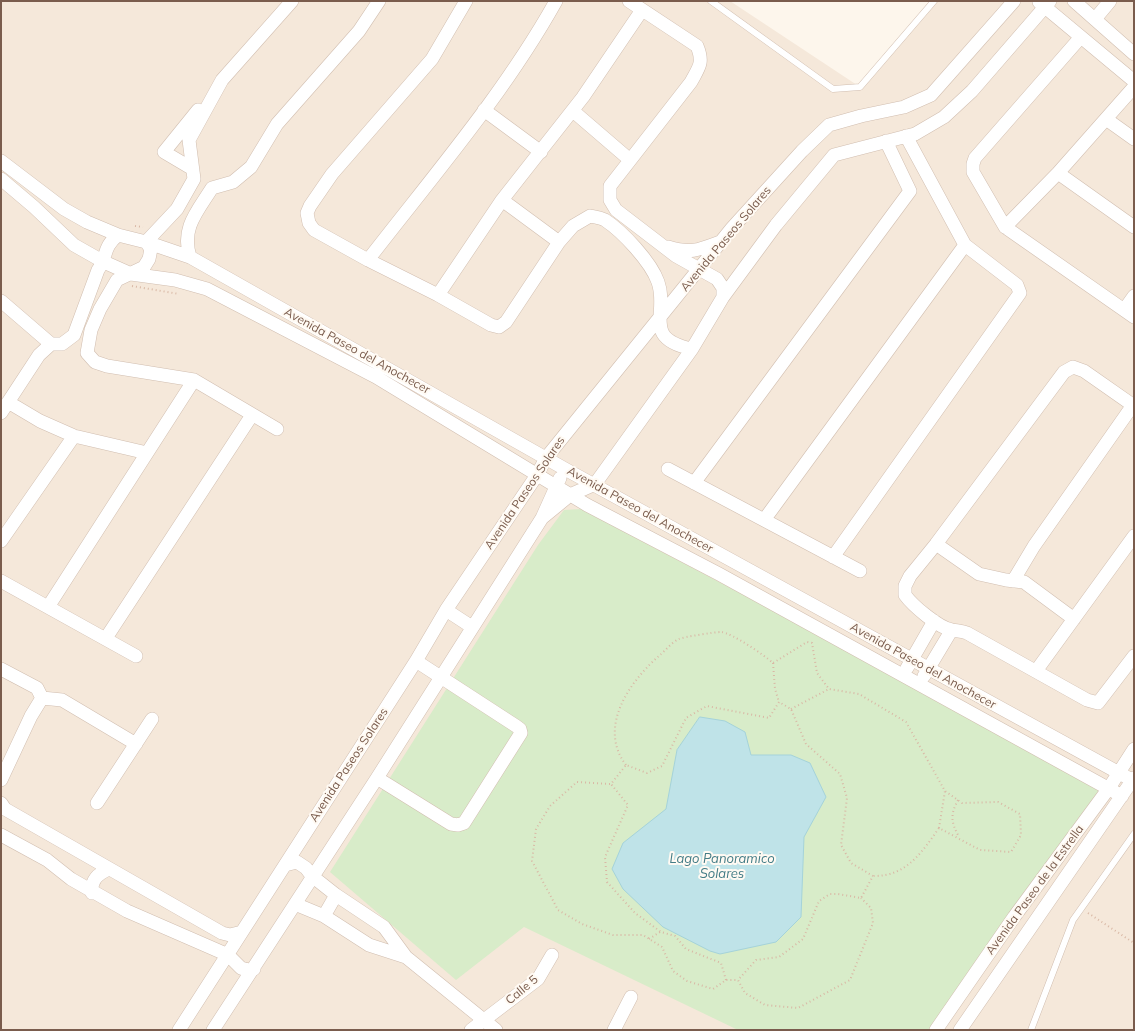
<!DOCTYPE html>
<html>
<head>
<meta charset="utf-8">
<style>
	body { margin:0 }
	#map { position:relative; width:1135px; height:1031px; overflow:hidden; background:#fdf6ec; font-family:Mulish,sans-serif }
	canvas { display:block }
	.frame { position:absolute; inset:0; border:2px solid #7a5c4d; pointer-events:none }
</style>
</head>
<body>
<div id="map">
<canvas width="1135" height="1031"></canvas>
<div class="frame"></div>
</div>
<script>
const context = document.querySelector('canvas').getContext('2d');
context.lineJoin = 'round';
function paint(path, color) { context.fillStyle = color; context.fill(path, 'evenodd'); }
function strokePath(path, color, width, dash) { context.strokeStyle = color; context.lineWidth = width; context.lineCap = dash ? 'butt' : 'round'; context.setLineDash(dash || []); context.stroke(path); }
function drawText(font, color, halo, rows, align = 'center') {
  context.font = font + ' Mulish,sans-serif'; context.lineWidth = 4; context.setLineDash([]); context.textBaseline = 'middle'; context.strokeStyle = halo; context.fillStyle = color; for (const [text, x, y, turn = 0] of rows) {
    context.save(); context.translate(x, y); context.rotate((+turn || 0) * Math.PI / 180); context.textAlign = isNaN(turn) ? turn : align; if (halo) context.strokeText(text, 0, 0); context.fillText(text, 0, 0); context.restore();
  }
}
const residential = new Path2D(`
	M1 1H730L860 87 933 1H1134V1030H1Z`);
const green = new Path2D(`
	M581 509 1109 788 944 1030H738L524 927 456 980 330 872 538 545 564 510Z`);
const water = new Path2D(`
	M700 717 725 721 745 732 751 755H791L810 763 826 797 804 837 801 917 776 942 720 954 710 951 663 927 623 889 612 869 623 843 666 809 677 750Z`);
const path = new Path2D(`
	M135 226 143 227
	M132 286 179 294
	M773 663 775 689 779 702
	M791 709 829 689
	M626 765C597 727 630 681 660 655 665 651 672 642 679 639 683 637 715 632 721 632 732 633 764 655 773 663L807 642 812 643 817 673 829 689 859 694 906 722 945 791 962 803 998 802 1020 814 1021 835 1011 852 980 850 939 828C922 852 907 876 874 876
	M610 784 577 782 550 806 536 829 532 861 558 910 582 924 613 935H643L662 947 673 971 687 981 713 989 726 980H738L745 993 765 1005 798 1008 850 980 873 923 871 908 861 898
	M958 800C950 815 951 822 959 837
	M939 828 945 791
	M1088 913 1134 943
	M649 939 660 932
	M726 980 721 963 686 949 675 936 661 932 635 913 607 882 605 857 628 805 611 784 626 765 647 773 662 766 686 718 707 706 769 718 779 702 791 709 806 744 840 774 847 798 841 845 851 863 873 876 861 898 838 894H830L819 901 803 939 779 957 756 960 738 980`);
const service = new Path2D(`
	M711 1 833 89 860 87 934 1
	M1031 1030 1073 920 1134 834`);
const minor = new Path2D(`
	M466 1 432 59 332 174 310 206 307 213 309 223 314 230 368 260 438 295 491 325 499 327 506 322 559 242 573 226 590 216C595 217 601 218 605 220 623 232 651 262 658 282 669 313 641 338 692 349
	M629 1 697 46C704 63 699 67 691 82L610 186V200L616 210 676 256 717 279 723 288V297
	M1074 1 1134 54
	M1039 2 1134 81
	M1095 19 1110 1
	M1080 38 975 158 973 164V172L1005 227 1134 317
	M484 110 541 152
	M573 111 630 160
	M1106 119 1134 139
	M1 161 64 209 87 222 118 235 146 242 190 257 565 469 1132 780
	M191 168 164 152 198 110
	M1058 173 1134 227
	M1 179 34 207 74 245 104 262 131 274 175 280 207 289 376 377 587 505 719 574 1122 796
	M502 200 559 242
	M1005 227 1058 173 1134 87
	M668 247C691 254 699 250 720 242
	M190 257C181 228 197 212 212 188L233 182 251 167 277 124 359 31 379 1
	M368 260C433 176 504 94 556 1
	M438 295 502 200 583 97 642 10
	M1 301 51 344
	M1124 310 1134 296
	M8 402 40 421 74 436 147 453
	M1134 406 1084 371 1073 367 1064 372 936 544 910 576 905 586V595C913 606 939 628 952 630 957 631 962 631 967 633L1087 700 1098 703 1134 656
	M1 413 39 355 51 344H62L74 335 98 270C108 256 102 248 118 235
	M277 429 194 380 107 366 95 362 87 353 91 330 100 309 117 280 144 267 149 259 151 249 146 242 177 209 194 179 189 140 222 80 292 1
	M668 469 860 571
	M694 483 910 191 886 141
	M542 518 570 495 595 484 692 349 723 297 776 225 834 155 915 134 944 117 972 91 1050 1
	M764 520 965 245
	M1 541 74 436
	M936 544 979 574 1006 580 1024 582 1074 619
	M833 557 1020 293 1017 285 965 245 906 136
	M1 581 136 656
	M1013 581 1034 546 1133 405
	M48 607 194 380
	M446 610 472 627
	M106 638 252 415
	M907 668 934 621
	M1 669 37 688 42 698 31 716 1 780
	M1036 671 1134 536
	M924 676 951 631
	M42 698 62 700 136 744
	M377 778 451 824 458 825 464 823 521 733 520 729 516 726 416 661
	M1 803 5 809 222 933 230 935 242 932
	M97 803 152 719
	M1 835 47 860 71 879 127 911 228 955 241 968 247 970 254 969
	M285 865 297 862 306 868 312 876 336 895 384 927 406 957 496 1030
	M92 893C91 879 98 874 109 869
	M295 904 324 916 369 945 406 957
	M324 916 336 895
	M179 1030 416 661 446 610 537 475 546 458 732 228 802 151 829 125 861 116 904 107 931 95 1014 1
	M213 1030 377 778 542 518 560 478
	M471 1030 538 979 552 955
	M614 1030 631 997
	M936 1030 1014 917 1109 788 1134 749
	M960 1030 1134 778`);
const streetNames = [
	["Avenida Paseos Solares",726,239,-50],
	["Avenida Paseo del Anochecer",357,351,29],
	["Avenida Paseos Solares",525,493,-56],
	["Avenida Paseo del Anochecer",640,510,29],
	["Avenida Paseo del Anochecer",923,666,29],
	["Avenida Paseos Solares",349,765,-57],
	["Avenida Paseo de la Estrella",1035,890,-54],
	["Calle 5",522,990,-40]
];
const waterNames = [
	["Lago Panoramico",722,859],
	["Solares",722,874]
];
paint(residential, '#f5e8da');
paint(green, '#d8ecc9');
paint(water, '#bfe3e8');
strokePath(water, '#a5d3da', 1);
strokePath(service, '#d1beb0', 7);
strokePath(minor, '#d1beb0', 14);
strokePath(path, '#d9b8a5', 2, [1, 3]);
strokePath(service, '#fff', 6);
strokePath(minor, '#fff', 13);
drawText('12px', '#7a5c4d', '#fffaf3', streetNames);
drawText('italic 13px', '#437c86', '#fffaf3', waterNames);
</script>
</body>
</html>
